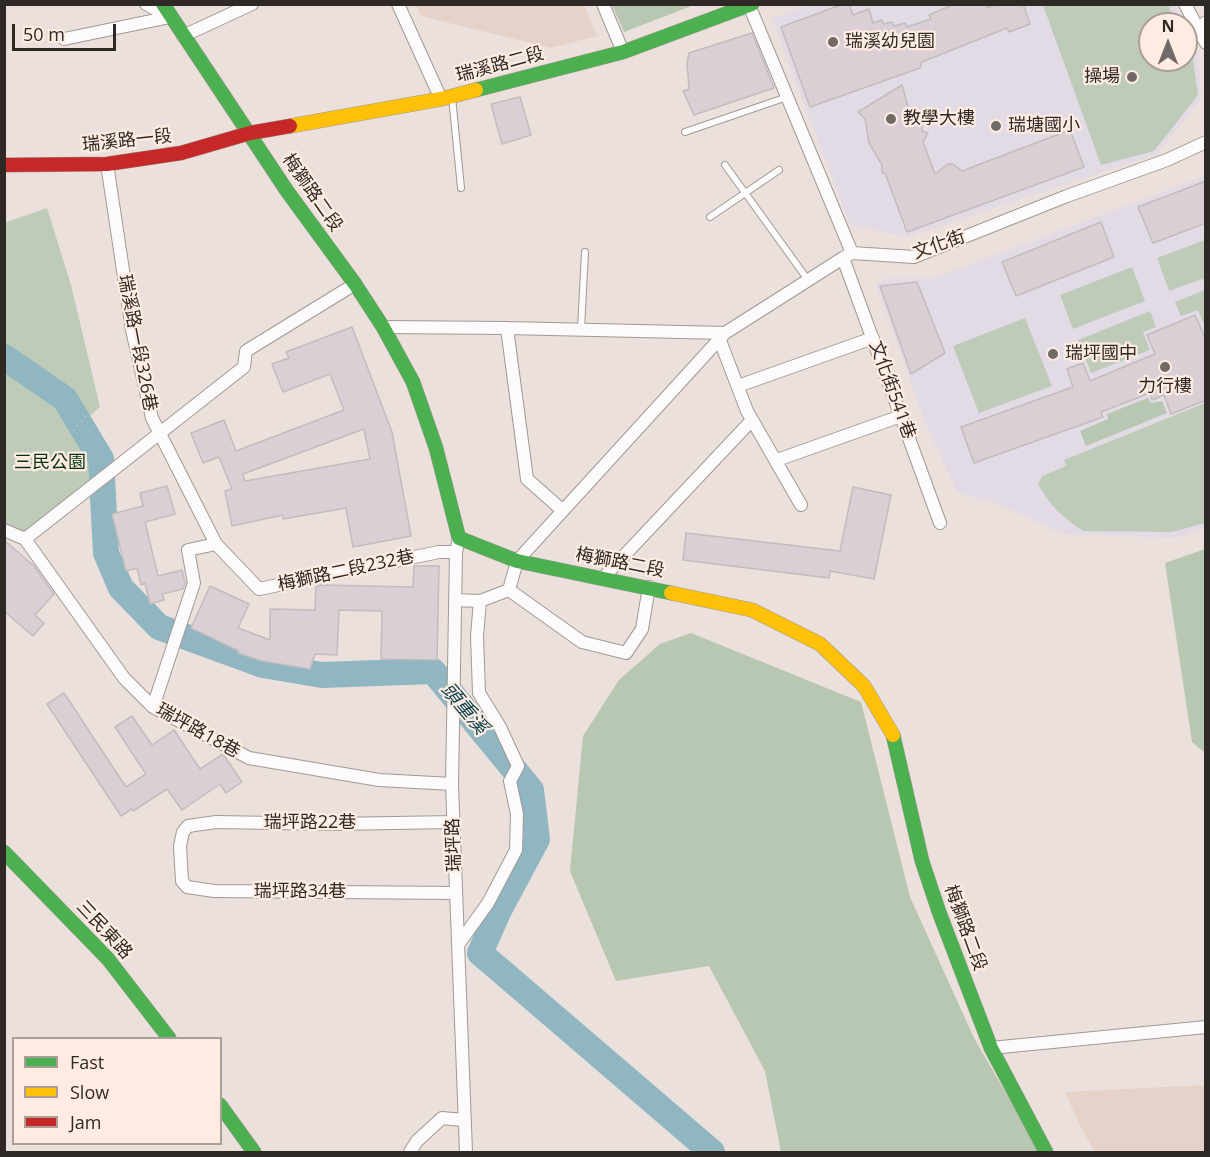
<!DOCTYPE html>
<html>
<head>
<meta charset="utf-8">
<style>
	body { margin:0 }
	#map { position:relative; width:1210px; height:1157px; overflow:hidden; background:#ebe0db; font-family:"Open Sans",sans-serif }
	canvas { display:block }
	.frame { position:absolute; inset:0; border:6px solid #2f2925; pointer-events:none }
	.legend { position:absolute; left:12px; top:1037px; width:210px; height:108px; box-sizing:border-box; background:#feece2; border:2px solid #ab9e96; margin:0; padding:8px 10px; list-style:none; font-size:18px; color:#2f2925 }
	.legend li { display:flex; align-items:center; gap:12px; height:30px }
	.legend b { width:30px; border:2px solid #ab9e96 }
	.north { position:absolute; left:1138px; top:12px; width:60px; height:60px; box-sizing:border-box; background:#feece2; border:2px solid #ab9e96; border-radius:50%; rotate:0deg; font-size:16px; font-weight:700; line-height:24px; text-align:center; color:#2f2925 }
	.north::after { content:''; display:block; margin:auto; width:21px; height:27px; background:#716965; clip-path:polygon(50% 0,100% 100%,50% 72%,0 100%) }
	.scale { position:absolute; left:12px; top:24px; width:104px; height:27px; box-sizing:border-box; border:3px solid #2f2925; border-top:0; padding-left:8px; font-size:18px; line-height:21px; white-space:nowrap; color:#2f2925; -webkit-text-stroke:4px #feece2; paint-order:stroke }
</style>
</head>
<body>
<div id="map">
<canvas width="1210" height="1157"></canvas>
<div class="frame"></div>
<ul class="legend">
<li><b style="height:8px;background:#4caf50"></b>Fast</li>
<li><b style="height:8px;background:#ffc107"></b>Slow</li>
<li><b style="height:8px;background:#c62828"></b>Jam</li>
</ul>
<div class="north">N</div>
<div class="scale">50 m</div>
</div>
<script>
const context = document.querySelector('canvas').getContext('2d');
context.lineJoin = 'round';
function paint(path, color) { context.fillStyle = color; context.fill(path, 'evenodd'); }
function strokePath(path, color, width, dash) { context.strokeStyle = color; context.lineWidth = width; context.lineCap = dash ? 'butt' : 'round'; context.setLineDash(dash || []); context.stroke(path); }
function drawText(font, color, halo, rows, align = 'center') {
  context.font = font + ' "Open Sans","Noto Sans TC",sans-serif'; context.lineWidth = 4.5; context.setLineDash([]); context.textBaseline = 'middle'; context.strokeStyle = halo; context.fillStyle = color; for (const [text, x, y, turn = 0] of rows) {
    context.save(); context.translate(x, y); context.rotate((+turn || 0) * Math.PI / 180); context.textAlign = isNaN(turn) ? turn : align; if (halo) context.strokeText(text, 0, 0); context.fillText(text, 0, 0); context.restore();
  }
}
const built = new Path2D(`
	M416 5H584L597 36 551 48 421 16Z
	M1205 1085V1152H1095L1080 1126 1065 1092Z`);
const education = new Path2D(`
	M811 4 1174 5 1183 24H1150V60H1186V30L1198 56 1201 99 1157 154 907 237 850 225 772 19Z
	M1205 176V527L1176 538 1063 534 1002 505 958 493 925 422 876 285 885 279H932Z`);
const green = new Path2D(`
	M1043 5H1168L1177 24H1150V60H1186V44L1193 59 1198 95 1154 151 1101 165Z
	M47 208 71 285 100 407 80 425 101 459 102 481 25 539 5 530 4 223Z
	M1205 240V278L1169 291 1157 258Z
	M1132 267 1145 301 1073 329 1060 295Z
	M1205 290V327L1198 310 1181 316 1175 302Z
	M1150 311 1156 327 1143 332 1150 350 1091 373 1078 340Z
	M1025 318 1052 386 979 413 953 346Z
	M1205 403V523L1172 532 1084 531C1064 520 1049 504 1038 484L1042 476 1066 466 1064 460Z`);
const forest = new Path2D(`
	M612 5H694L624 32Z
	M1148 398 1151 403 1162 401 1167 413 1086 446 1080 431 1108 419 1107 414Z
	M1205 549H1206L1205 753 1192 742 1165 563Z
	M691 633 861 702 910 897 974 1038 1040 1152H781L765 1071 709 966 616 981 570 871 583 736 619 680 660 644Z`);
const river = new Path2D(`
	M4 357 65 399 101 459 106 553 121 588 159 627 263 665 322 675 433 671 531 790 537 839 499 910 480 953 712 1152`);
const building = new Path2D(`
	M843 4H849L853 15 869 9 873 23 881 20 884 24 892 22 894 26 905 23 907 27 931 19 929 15 955 4H986L987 8 997 4H1023L1030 24 1009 32 1007 28 922 62 920 68 810 107 781 27Z
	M752 33 774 88 694 115 683 91 689 89 687 63 689 53Z
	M902 85 909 110 922 112 917 118 922 123V131L928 133 923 142 935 174 948 164H953L962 171 1070 130 1084 167 907 232 885 173H882V165L869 143 865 119 858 112Z
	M520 97 531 135 502 144 491 104Z
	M1206 181V223L1153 243 1138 207Z
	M1101 222 1114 257 1016 296 1002 262Z
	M917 282 945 353 911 374 880 286Z
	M1195 315 1206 340V400L1171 414 1164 395 1152 400 1150 393 1101 412 1103 417 974 463 961 427 1073 387 1067 369 1083 363 1090 381 1155 354 1147 335Z
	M352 327 392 432 411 536 353 547 346 508 283 519V515L232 526 225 491 232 489 219 457 203 463 191 433 224 420 236 451 344 410 330 374 283 392 272 364 289 358 286 352ZM364 429 370 459 245 481 243 474Z
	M167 486 175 514 145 522 158 576 182 570 185 583 183 589 162 594 164 600 150 604 145 583 141 585 137 568 126 571 112 514 143 506 140 493Z
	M853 487 891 495 874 579 830 571 829 578 683 560 686 533 840 551Z
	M4 540 34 566 54 594 35 615 44 623 33 636 4 611Z
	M414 566H439L437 660 381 659 382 611 339 610 337 655 315 654 310 669 262 661 238 653 239 651 191 628 210 586 249 604 238 628 270 640V609L315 610 316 586 321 585 413 587Z
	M64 693 126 787 146 774 115 727 132 716 152 745 174 730 200 769 223 754 242 782 226 793 220 784 182 810 167 789 133 811 132 809 121 816 47 704Z`);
const path = new Path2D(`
	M4 248 27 255 39 267 52 285 59 307 57 329 58 349 64 365 75 375 94 407 74 430 52 446 4 453`);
const lane = new Path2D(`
	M452 97 461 188
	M685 132 787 97
	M725 165 808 280
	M710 217 779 170
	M581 329 585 252`);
const street = new Path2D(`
	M146 4 169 17
	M398 4 441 99
	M603 4 623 52
	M1185 4 1198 29
	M749 5 852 253
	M1206 22 1198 29 1206 43
	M183 36 252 4
	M64 39 170 17
	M107 164 132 330 152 418 216 544
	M843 258 940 523
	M383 327 507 328 725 333
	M507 328 527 479 562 510
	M719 338 747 411 801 505
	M738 386 873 338
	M777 460 901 416
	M4 530 25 539
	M459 538 456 552 452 784 466 1152
	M25 539 124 678 153 707 249 758 379 780 452 784
	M25 539 244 367 246 351 355 284
	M603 578 752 420
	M649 587 642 629 626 653 582 642 509 590 517 561 725 333 843 258 852 253 914 257 1067 196 1167 160 1206 142
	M455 600 480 601 509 590
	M153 707 194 583 188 550 216 544 259 589 439 552H456
	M454 822 334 824 216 822 188 826 183 832 180 846 182 881 187 887 214 891 456 893
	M458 945 488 903 516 850 517 814 510 781 518 766 500 727 479 693 477 636 480 601
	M991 1048 1206 1027
	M410 1152 417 1141 442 1118 463 1120`);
const fast = new Path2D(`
	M163 4 287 191 355 284 383 327 413 382 436 448 459 538 517 561 671 593
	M476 90 623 52 752 4
	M893 735 922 861 939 912 991 1048 1046 1152
	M4 852 108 959 169 1038
	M220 1105 254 1152`);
const slow = new Path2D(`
	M290 126 441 99 476 90
	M671 593 752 610 820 644 864 686 893 735`);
const jam = new Path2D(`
	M4 165 107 164 181 153 250 133 290 126`);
const markers = [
	[833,42,6,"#716965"],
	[1132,77,6,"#716965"],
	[891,119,6,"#716965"],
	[996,126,6,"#716965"],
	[1053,354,6,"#716965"],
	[1165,367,6,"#716965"]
];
const poiNames = [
	["瑞溪幼兒園",845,42],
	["操場",1120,77,"right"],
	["教學大樓",903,119],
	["瑞塘國小",1008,126],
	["瑞坪國中",1065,354],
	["力行樓",1165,387,"center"]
];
const streetNames = [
	["瑞溪路二段",500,65,-15],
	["瑞溪路一段",127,141,-6],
	["梅獅路二段",312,193,55],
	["文化街",939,245,-19],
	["瑞溪路一段326巷",137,343,79],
	["文化街541巷",892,390,70],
	["梅獅路二段",620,563,11],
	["梅獅路二段232巷",346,571,-12],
	["瑞坪路18巷",198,731,29],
	["瑞坪路22巷",310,823],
	["瑞坪路",454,845,-92],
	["瑞坪路34巷",300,892],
	["梅獅路二段",965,928,70],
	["三民東路",104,930,47]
];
const parkNames = [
	["三民公園",50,463]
];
const waterNames = [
	["頭重溪",464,709,50]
];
paint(built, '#e5d3c9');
paint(education, '#e2dae4');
paint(green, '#bfcbb9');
paint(forest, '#b7c7b1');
strokePath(river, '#8fb6c1', 26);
paint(building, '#dacfd5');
strokePath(building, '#c3bcbc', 1.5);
strokePath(lane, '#a19995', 8);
strokePath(street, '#a19995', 14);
strokePath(fast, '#a19995', 15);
strokePath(slow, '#a19995', 15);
strokePath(jam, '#a19995', 15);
strokePath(path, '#c5c1bf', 2, [1.5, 4.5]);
strokePath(lane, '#fcfafa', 6);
strokePath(street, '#fcfafa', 12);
strokePath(fast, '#4caf50', 14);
strokePath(slow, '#ffc107', 14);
strokePath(jam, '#c62828', 14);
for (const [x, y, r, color] of markers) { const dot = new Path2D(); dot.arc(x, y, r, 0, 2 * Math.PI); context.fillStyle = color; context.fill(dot); strokePath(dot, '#feece2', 2); }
drawText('18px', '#2f2925', '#feece2', poiNames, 'left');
drawText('18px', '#2f2925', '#feece2', streetNames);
drawText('18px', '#05330f', '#feece2', parkNames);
drawText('italic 20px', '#09414e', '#feece2', waterNames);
</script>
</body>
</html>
